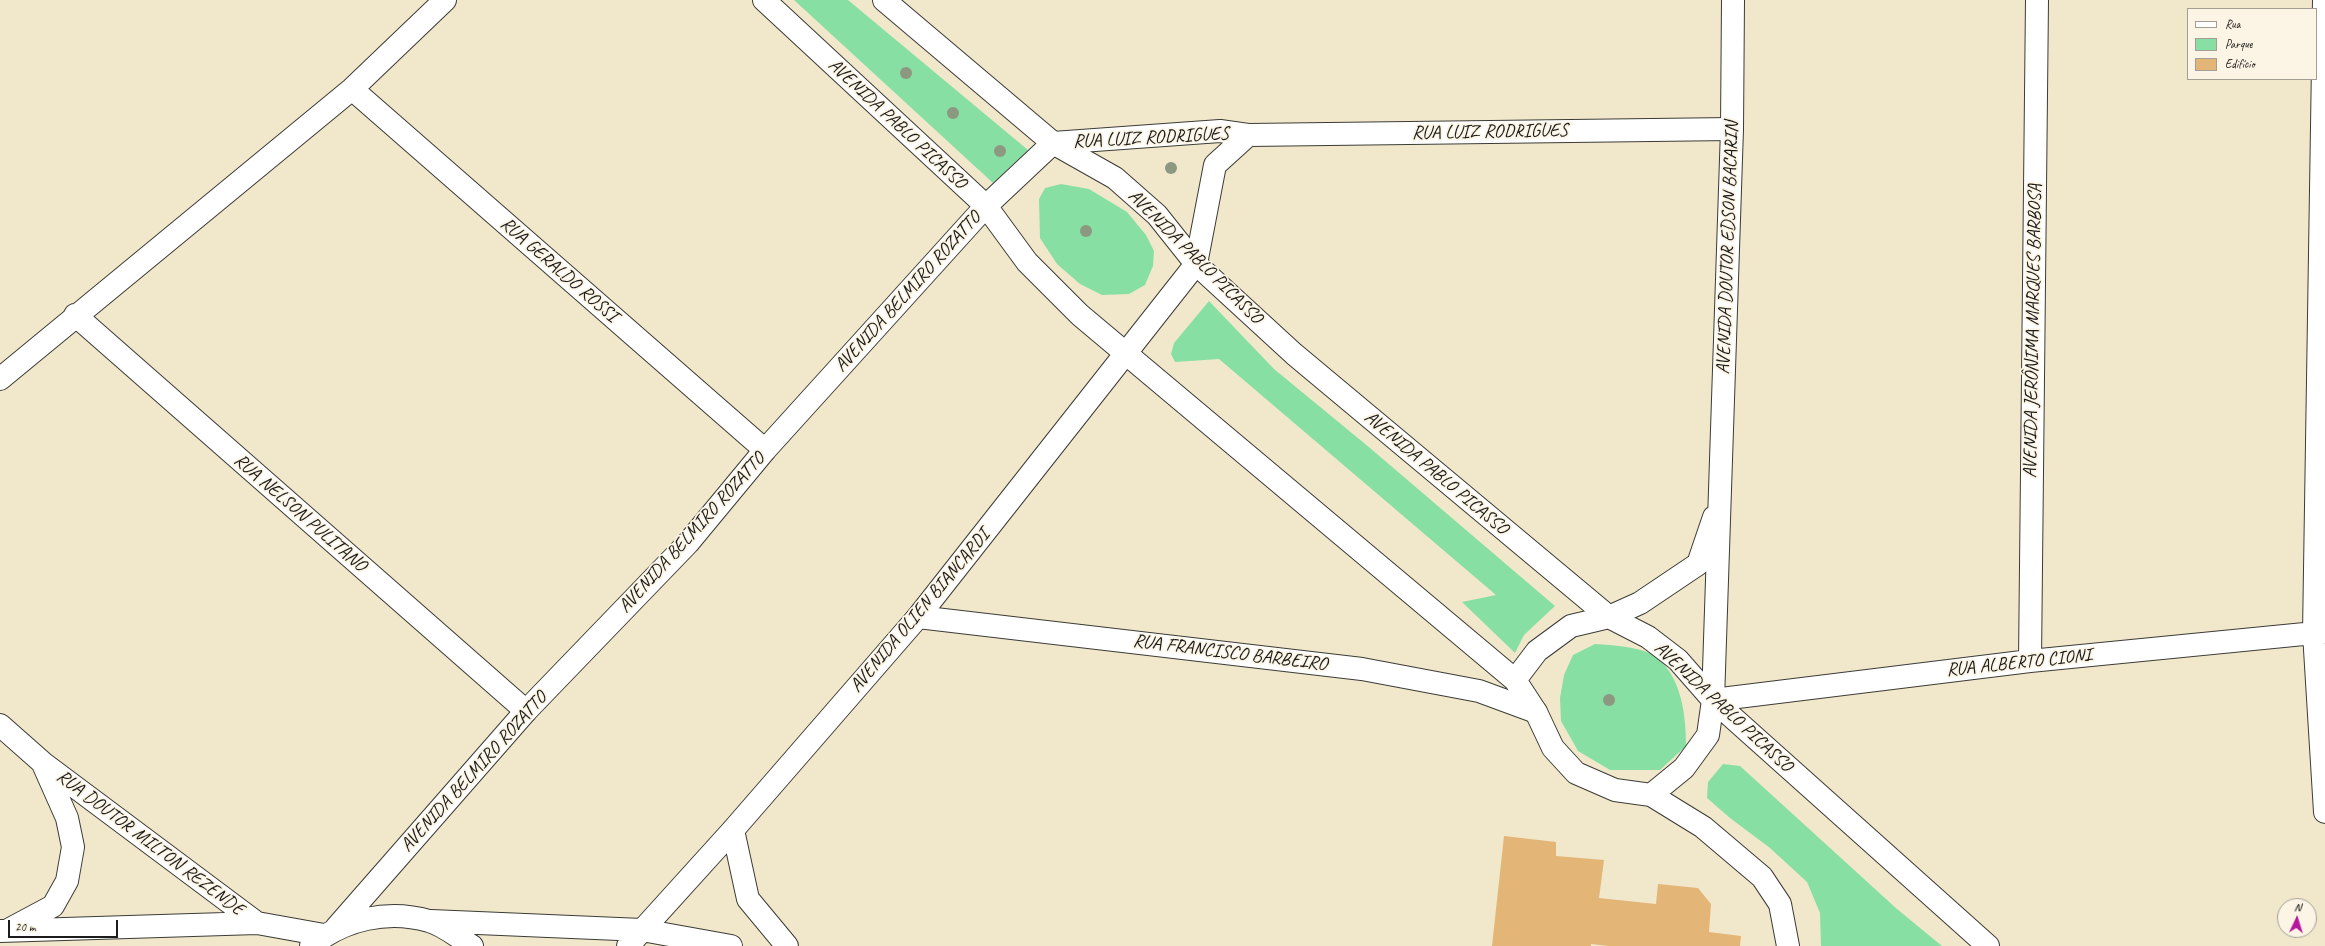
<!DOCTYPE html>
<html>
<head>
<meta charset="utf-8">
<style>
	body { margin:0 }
	#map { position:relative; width:2325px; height:946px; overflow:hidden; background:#f1e8cc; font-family:Caveat,sans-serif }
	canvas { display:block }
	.legend { position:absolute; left:2187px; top:8px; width:130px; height:72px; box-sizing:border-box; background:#fcf5e5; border:1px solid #a29e95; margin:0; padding:5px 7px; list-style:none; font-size:12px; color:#1c1c1c }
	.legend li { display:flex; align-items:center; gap:8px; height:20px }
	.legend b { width:20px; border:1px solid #a29e95 }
	.north { position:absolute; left:2277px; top:898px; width:40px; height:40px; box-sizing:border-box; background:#fcf5e5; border:1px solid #a29e95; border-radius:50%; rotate:4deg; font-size:11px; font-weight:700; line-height:16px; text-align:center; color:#1c1c1c }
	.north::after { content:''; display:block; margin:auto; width:14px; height:18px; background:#b5179e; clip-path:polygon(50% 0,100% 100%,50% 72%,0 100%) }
	.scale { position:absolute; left:8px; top:920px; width:110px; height:18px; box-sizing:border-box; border:2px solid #1c1c1c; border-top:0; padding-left:5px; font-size:12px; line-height:14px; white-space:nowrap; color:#1c1c1c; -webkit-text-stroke:3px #fcf5e5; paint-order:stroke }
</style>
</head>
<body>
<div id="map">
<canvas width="2325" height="946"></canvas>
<ul class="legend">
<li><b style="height:5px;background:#fff"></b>Rua</li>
<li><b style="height:11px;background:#88dfa3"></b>Parque</li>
<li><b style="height:11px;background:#e3b576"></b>Edifício</li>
</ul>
<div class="north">N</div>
<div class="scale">20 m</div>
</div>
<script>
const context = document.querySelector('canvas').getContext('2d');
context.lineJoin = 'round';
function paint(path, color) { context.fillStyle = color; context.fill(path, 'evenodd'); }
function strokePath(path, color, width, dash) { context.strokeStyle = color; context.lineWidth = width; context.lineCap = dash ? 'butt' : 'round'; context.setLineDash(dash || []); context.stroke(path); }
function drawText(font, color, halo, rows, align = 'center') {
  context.font = font + ' Caveat,sans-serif'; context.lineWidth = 3.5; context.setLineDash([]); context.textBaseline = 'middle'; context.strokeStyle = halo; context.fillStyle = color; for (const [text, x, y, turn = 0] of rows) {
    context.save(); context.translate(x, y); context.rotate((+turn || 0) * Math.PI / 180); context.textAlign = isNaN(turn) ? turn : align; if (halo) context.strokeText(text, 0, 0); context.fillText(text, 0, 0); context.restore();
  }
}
const green = new Path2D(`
	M794 0H848L1028 150 993 183Z
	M1061 184 1089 189 1127 212 1146 235 1154 251 1153 266 1145 285 1129 294 1102 295 1080 284 1057 264 1040 238 1039 199 1045 188Z
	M1209 301 1274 369 1370 448 1555 606 1524 635 1515 653 1462 602 1496 595 1219 359 1175 362 1171 354 1174 343Z
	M1595 644C1612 645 1644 647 1658 658 1682 680 1686 716 1686 746L1660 770H1610L1578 751 1561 721 1560 698 1564 675 1573 655Z
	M1723 764 1740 766 1897 909 1942 946H1821L1820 913 1807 882 1770 848 1730 818 1707 798 1708 782Z`);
const building = new Path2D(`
	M1504 836 1556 842V856L1604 860 1599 898 1656 904 1658 884 1698 888 1711 904 1709 932 1741 936 1740 946H1608L1591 944V946H1492Z`);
const minor = new Path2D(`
	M2324 0 2314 633 2325 812
	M352 89 765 450
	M1053 143 1220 131 1248 135 1732 129
	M1196 264 1215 165 1248 135
	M75 315 526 711
	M0 379 352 89 445 0
	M918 617 1362 669 1479 691 1536 712
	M2030 661 2037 0
	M1713 700 2030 661 2325 632
	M0 725 43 763 257 923
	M10 929 53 906 67 881 73 847 67 818 43 764
	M0 931 257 923 324 935`);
const tertiary = new Path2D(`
	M1609 617 1640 603 1698 564 1714 517
	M1713 700 1732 129 1733 0
	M733 830 748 899 787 946
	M431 921 642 930 731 946
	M336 928 526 711 688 543 765 450 986 206 1053 143
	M311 946C344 919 388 909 429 921 444 925 459 938 472 946
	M628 946 733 830 918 617 1196 264`);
const primary = new Path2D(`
	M764 0 986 206 1027 262 1080 315 1515 680 1536 712 1553 748 1576 773 1615 790 1651 795 1703 827 1762 877 1780 904 1788 946
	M884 0 1053 143 1115 178 1157 215 1196 264 1294 354 1609 617 1648 637 1678 660 1713 700 1988 946
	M1515 680 1537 651 1571 626 1609 617
	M1651 795 1684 768 1708 735 1713 700`);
const trees = [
	[906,73],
	[953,113],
	[1000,151],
	[1171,168],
	[1086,231],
	[1609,700]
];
const streetNames = [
	["AVENIDA PABLO PICASSO",897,124,43],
	["RUA LUIZ RODRIGUES",1490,132,-1],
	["RUA LUIZ RODRIGUES",1151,138,-3],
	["AVENIDA DOUTOR EDSON BACARIN",1728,248,-88],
	["AVENIDA PABLO PICASSO",1195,257,45],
	["RUA GERALDO ROSSI",559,270,41],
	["AVENIDA BELMIRO ROZATTO",908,292,-48],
	["AVENIDA JERÔNIMA MARQUES BARBOSA",2033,331,-89],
	["AVENIDA PABLO PICASSO",1436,473,40],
	["RUA NELSON PULITANO",300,513,41],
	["AVENIDA BELMIRO ROZATTO",692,533,-48],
	["AVENIDA OLIEN BIANCARDI",920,611,-50],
	["RUA FRANCISCO BARBEIRO",1230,653,7],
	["RUA ALBERTO CIONI",2019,663,-6],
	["AVENIDA PABLO PICASSO",1723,707,43],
	["AVENIDA BELMIRO ROZATTO",474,772,-48],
	["RUA DOUTOR MILTON REZENDE",150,843,37]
];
paint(green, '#88dfa3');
paint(building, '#e3b576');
strokePath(minor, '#3c3b36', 24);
strokePath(tertiary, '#3c3b36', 24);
strokePath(primary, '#3c3b36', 24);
strokePath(minor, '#fff', 22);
strokePath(tertiary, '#fff', 22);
strokePath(primary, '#fff', 22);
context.fillStyle = '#8d9881';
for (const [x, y] of trees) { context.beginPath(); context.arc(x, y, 6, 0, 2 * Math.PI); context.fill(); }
drawText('19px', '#1c1c1c', '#fcf5e5', streetNames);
</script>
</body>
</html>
